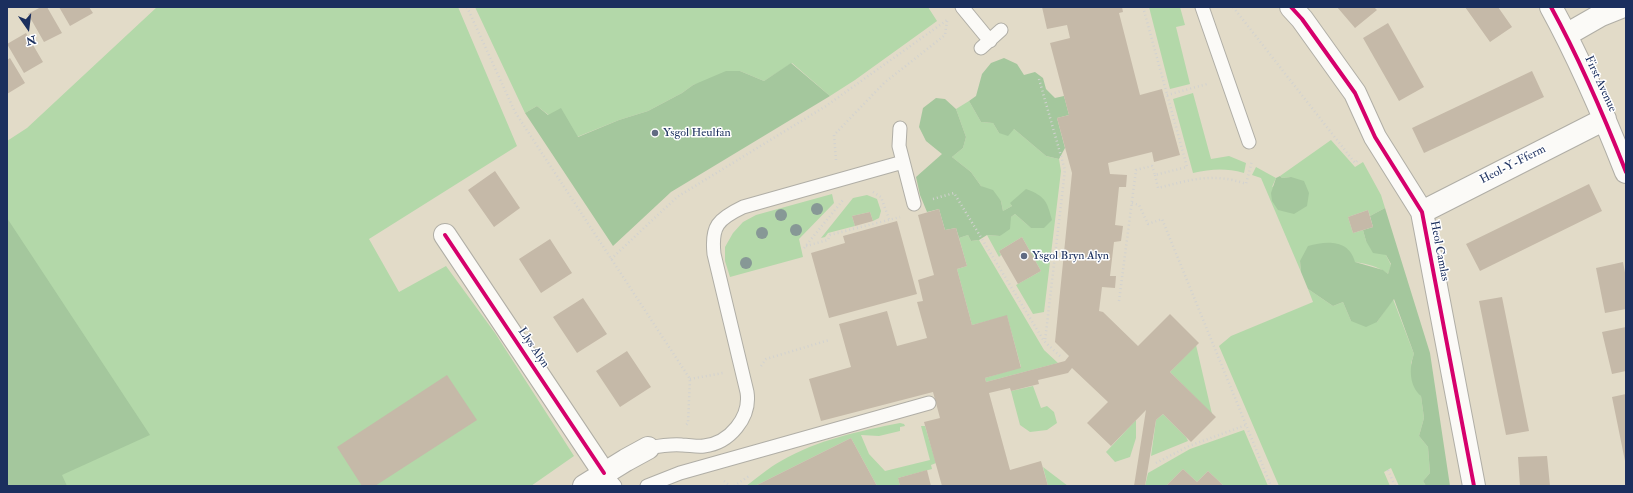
<!DOCTYPE html>
<html>
<head>
<meta charset="utf-8">
<style>
	body { margin:0 }
	#map { position:relative; width:1633px; height:493px; overflow:hidden; background:#e2dbc8; font-family:"IM FELL Double Pica",serif }
	canvas { display:block }
	.frame { position:absolute; inset:0; border:8px solid #1b2f5e; pointer-events:none }
	.north { position:absolute; left:8px; top:8px; width:40px; height:40px; -webkit-text-stroke:3px #fff; paint-order:stroke; rotate:166deg; font-size:11px; font-weight:700; line-height:16px; text-align:center; color:#1b2f5e }
	.north::after { content:''; display:block; margin:auto; width:14px; height:18px; background:#1b2f5e; clip-path:polygon(50% 0,100% 100%,50% 72%,0 100%) }
</style>
</head>
<body>
<div id="map">
<canvas width="1633" height="493"></canvas>
<div class="frame"></div>
<div class="north">N</div>
</div>
<script>
const context = document.querySelector('canvas').getContext('2d');
context.lineJoin = 'round';
function paint(path, color) { context.fillStyle = color; context.fill(path, 'evenodd'); }
function strokePath(path, color, width, dash) { context.strokeStyle = color; context.lineWidth = width; context.lineCap = dash ? 'butt' : 'round'; context.setLineDash(dash || []); context.stroke(path); }
function drawText(font, color, halo, rows, align = 'center') {
  context.font = font + ' "IM FELL Double Pica",serif'; context.lineWidth = 3; context.setLineDash([]); context.textBaseline = 'middle'; context.strokeStyle = halo; context.fillStyle = color; for (const [text, x, y, turn = 0] of rows) {
    context.save(); context.translate(x, y); context.rotate((+turn || 0) * Math.PI / 180); context.textAlign = isNaN(turn) ? turn : align; if (halo) context.strokeText(text, 0, 0); context.fillText(text, 0, 0); context.restore();
  }
}
const green = new Path2D(`
	M157 7H458L517 146 369 239 399 292 446 266 495 333 574 456 531 486H7V141L27 128Z
	M475 7H928L937 21 855 80 830 96 792 63 764 81 740 71 693 85 682 93 648 111 619 120 577 137 537 106 525 113Z
	M1149 7H1180L1185 25 1176 27 1190 84 1170 89Z
	M1193 93 1211 159 1229 156 1246 163 1244 173C1225 168 1212 169 1193 173L1173 99Z
	M969 101 981 122 993 123 999 133 1014 129 1046 156 1059 159 1061 171 1044 312 1033 314 1016 285 1041 271 1022 237 999 251 1001 255 999 257 987 235 1000 236 1011 217 1015 214 1031 228 1010 203 1012 206 1003 211 1001 201 981 186 971 172 952 157 963 148 966 137 956 109Z
	M1331 140 1355 167 1363 162 1381 195 1385 208 1370 216 1368 210 1348 217 1353 233 1363 230 1366 241 1386 255 1391 265 1388 274C1367 257 1326 262 1300 261L1301 272 1261 178 1252 175 1256 167 1276 178 1272 187 1291 177 1282 178 1280 176Z
	M832 194 834 203 799 239 803 257 730 277 725 261V247L733 233 743 222 756 215Z
	M867 195 877 199 881 211 879 218 873 221 870 212 852 216 855 226 828 233 825 237 821 238 853 198Z
	M968 235 971 241 979 240 1044 350 1058 363 986 382 985 378 1021 367 1007 316 972 325 957 269 967 266 959 238Z
	M1308 289 1333 306 1343 302 1351 321 1377 322 1393 299 1414 354 1411 363 1421 396 1424 418 1419 436 1428 447 1430 473 1423 481 1426 486H1399L1391 468 1384 472 1390 486H1279L1219 346 1231 336 1313 302Z
	M1196 345 1212 414 1170 372Z
	M1033 386 1041 408 1047 406 1054 412 1057 423 1047 430 1030 432 1020 425 1011 391Z
	M1163 414 1186 437 1188 441 1151 456 1156 420Z
	M1136 420V438L1130 457 1115 462 1106 452Z
	M900 423 904 424 905 426 900 427V431L879 436 861 435 869 454 885 471 930 460 921 426H925L936 463 931 465 932 469 898 478 900 486H877L851 438 755 486H746C757 478 768 468 781 461 817 440 859 431 900 423Z
	M1244 430 1268 486H1224L1208 471 1197 482 1183 469 1166 486H1145L1148 473 1190 449Z
	M1043 467 1068 486H1048Z`);
const forest = new Path2D(`
	M1004 58 1017 64 1024 75 1035 72 1043 78 1046 89 1055 98 1064 96 1069 115 1057 118 1065 148 1059 159 1046 156 1014 129 1008 136 999 133 993 123 981 122 969 101 976 96 982 74 991 63Z
	M791 63 830 96 671 192 613 246 525 113 537 106 548 115 561 108 578 137 619 120 648 111 682 93 693 85 726 71H740L764 81Z
	M936 98 945 99 956 109 966 137 963 148 952 157 971 172 981 186 993 190 1001 201 1003 211 1012 206 1010 203 1026 189C1045 196 1047 201 1052 220L1044 228H1031L1015 214 1011 217 1010 229 1000 236 987 235 979 240 971 241 968 235 959 238 956 228 945 230 939 209 927 212 920 195 916 177 942 154 926 141 919 127 923 108Z
	M1280 176 1282 178 1291 177 1304 181 1309 193 1307 206 1294 214 1278 210 1272 201 1271 193 1276 178Z
	M1385 208 1430 353 1450 486H1426L1423 481 1430 473 1428 447 1419 436 1424 418 1421 396C1409 386 1409 367 1414 354L1394 299 1377 322 1366 327 1351 321 1343 302 1333 306 1308 289 1301 272 1300 261 1308 246C1326 241 1349 239 1355 262L1383 270 1388 274 1391 264 1386 255 1373 253 1366 241 1363 230 1373 227 1370 216Z
	M7 218 150 435 62 475 67 486H7Z`);
const building = new Path2D(`
	M41 7H47L62 33 44 42 28 14Z
	M59 7H89L93 13 70 26Z
	M1042 7H1122L1123 12 1119 13 1140 95 1162 89 1180 155 1154 162 1152 152 1108 163 1110 174 1127 175 1126 187H1119L1115 225 1123 226 1121 241 1114 242 1110 276H1116L1115 288 1102 287 1099 311 1103 312 1138 346 1170 314 1199 343 1170 372 1216 417 1191 442 1163 414 1156 420 1145 486H1134L1146 410 1111 446 1087 423 1108 402 1072 368 1068 373 1038 380 1039 384 1011 391 1010 388 989 393 1010 470 1041 461 1048 486H942L924 422 940 418 933 392 821 421 809 379 851 367 839 324 887 311 897 346 927 338 917 302 923 301 918 280 934 275 918 215 939 209 945 230 956 228 967 266 957 269 972 325 1007 315 1021 368 985 378 986 382 1065 361 1069 356 1055 342 1072 173 1057 118 1069 115 1050 43 1070 38 1067 25 1047 29Z
	M1337 7H1374L1377 10 1355 28Z
	M1465 7H1498L1512 27 1490 42Z
	M1388 23 1424 87 1399 101 1363 38Z
	M26 33 43 62 24 73 7 44Z
	M10 58 25 83 7 94V60Z
	M1532 71 1544 97 1424 153 1412 128Z
	M495 171 520 208 494 227 468 190Z
	M1589 184 1602 211 1480 271 1466 244Z
	M1368 210 1373 227 1353 233 1348 217Z
	M870 212 873 221 855 226 852 216Z
	M897 221 917 294 829 318 811 253 845 243 843 236Z
	M1022 237 1041 271 1018 284 999 251Z
	M550 239 572 273 541 293 519 259Z
	M1623 262 1626 278V309L1605 313 1596 268Z
	M1502 297 1529 431 1506 435 1479 301Z
	M583 298 607 334 577 353 553 317Z
	M1626 327V371L1612 374 1602 332Z
	M627 351 651 387 620 407 596 371Z
	M447 375 477 420 375 486H362L337 447Z
	M1626 394V461H1625L1612 397Z
	M851 438 877 486H755Z
	M1547 456 1550 486H1520L1518 457Z
	M1183 469 1197 482 1208 471 1224 486H1166Z
	M927 470 931 486H900L898 478Z`);
const path = new Path2D(`
	M467 7 515 112 690 379 688 423 686 425
	M1233 7 1355 163 1359 159
	M1039 79 1065 170 1045 341
	M1167 95 1207 84
	M836 160 834 135 884 83 945 35 947 21
	M1155 175 1158 188C1190 180 1213 172 1246 184L1252 161
	M873 192 881 197 889 219
	M933 199 954 193 1044 341 1060 356
	M1132 203 1139 205 1148 224 1162 219 1271 486
	M806 246 828 240 830 235 900 217
	M804 248 843 200
	M611 259 677 197 826 106 947 20
	M1119 301 1136 170 1152 166 1155 175 1187 167 1143 7
	M761 366 766 359 829 340
	M690 379 723 373
	M1156 463 1189 446 1246 425
	M1388 470 1395 486
	M724 481 730 486
	M734 486 749 476`);
const lane = new Path2D(`
	M962 7 990 41
	M1202 7 1249 142
	M981 48 1001 30
	M900 128 899 146 914 204
	M648 448C659 446 671 444 682 445 689 445 697 447 704 446 730 443 751 417 747 392L714 254C711 226 718 219 743 207L903 162
	M604 473 615 486
	M647 486 680 473 929 403`);
const street = new Path2D(`
	M1291 7 1302 19 1355 93 1375 137 1422 212 1474 486
	M1551 7C1580 60 1604 116 1626 172
	M1566 35 1601 15 1621 7
	M1422 212 1605 119
	M445 235 604 473
	M584 486 626 460 648 448`);
const cycleway = new Path2D(`
	M1291 7 1302 19 1355 93 1375 137 1422 212 1474 486
	M1551 7C1580 60 1604 116 1626 172
	M445 235 604 473`);
const trees = [
	[817,209],
	[781,215],
	[796,230],
	[762,233],
	[746,263]
];
const markers = [
	[655,133,4,"#616b83"],
	[1024,256,4,"#616b83"]
];
const streetNames = [
	["First Avenue",1600,84,65],
	["Heol-Y-Fferm",1513,165,-27],
	["Heol Camlas",1439,251,79],
	["Llys Alyn",533,348,56]
];
const poiNames = [
	["Ysgol Heulfan",663,133],
	["Ysgol Bryn Alyn",1032,256]
];
paint(green, '#b3d8a9');
paint(forest, '#a4c79d');
paint(building, '#c5b9a8');
strokePath(lane, '#b0aea6', 15);
strokePath(street, '#b0aea6', 24);
strokePath(path, '#d2d2d0', 2.5, [1, 3]);
strokePath(lane, '#fbfaf7', 13);
strokePath(street, '#fbfaf7', 22);
strokePath(cycleway, '#d6006c', 4);
context.fillStyle = '#879896';
for (const [x, y] of trees) { context.beginPath(); context.arc(x, y, 6, 0, 2 * Math.PI); context.fill(); }
for (const [x, y, r, color] of markers) { const dot = new Path2D(); dot.arc(x, y, r, 0, 2 * Math.PI); context.fillStyle = color; context.fill(dot); strokePath(dot, '#fff', 1.5); }
drawText('12px', '#1b2f5e', '#fff', streetNames);
drawText('12px', '#1b2f5e', '#fff', poiNames, 'left');
</script>
</body>
</html>
